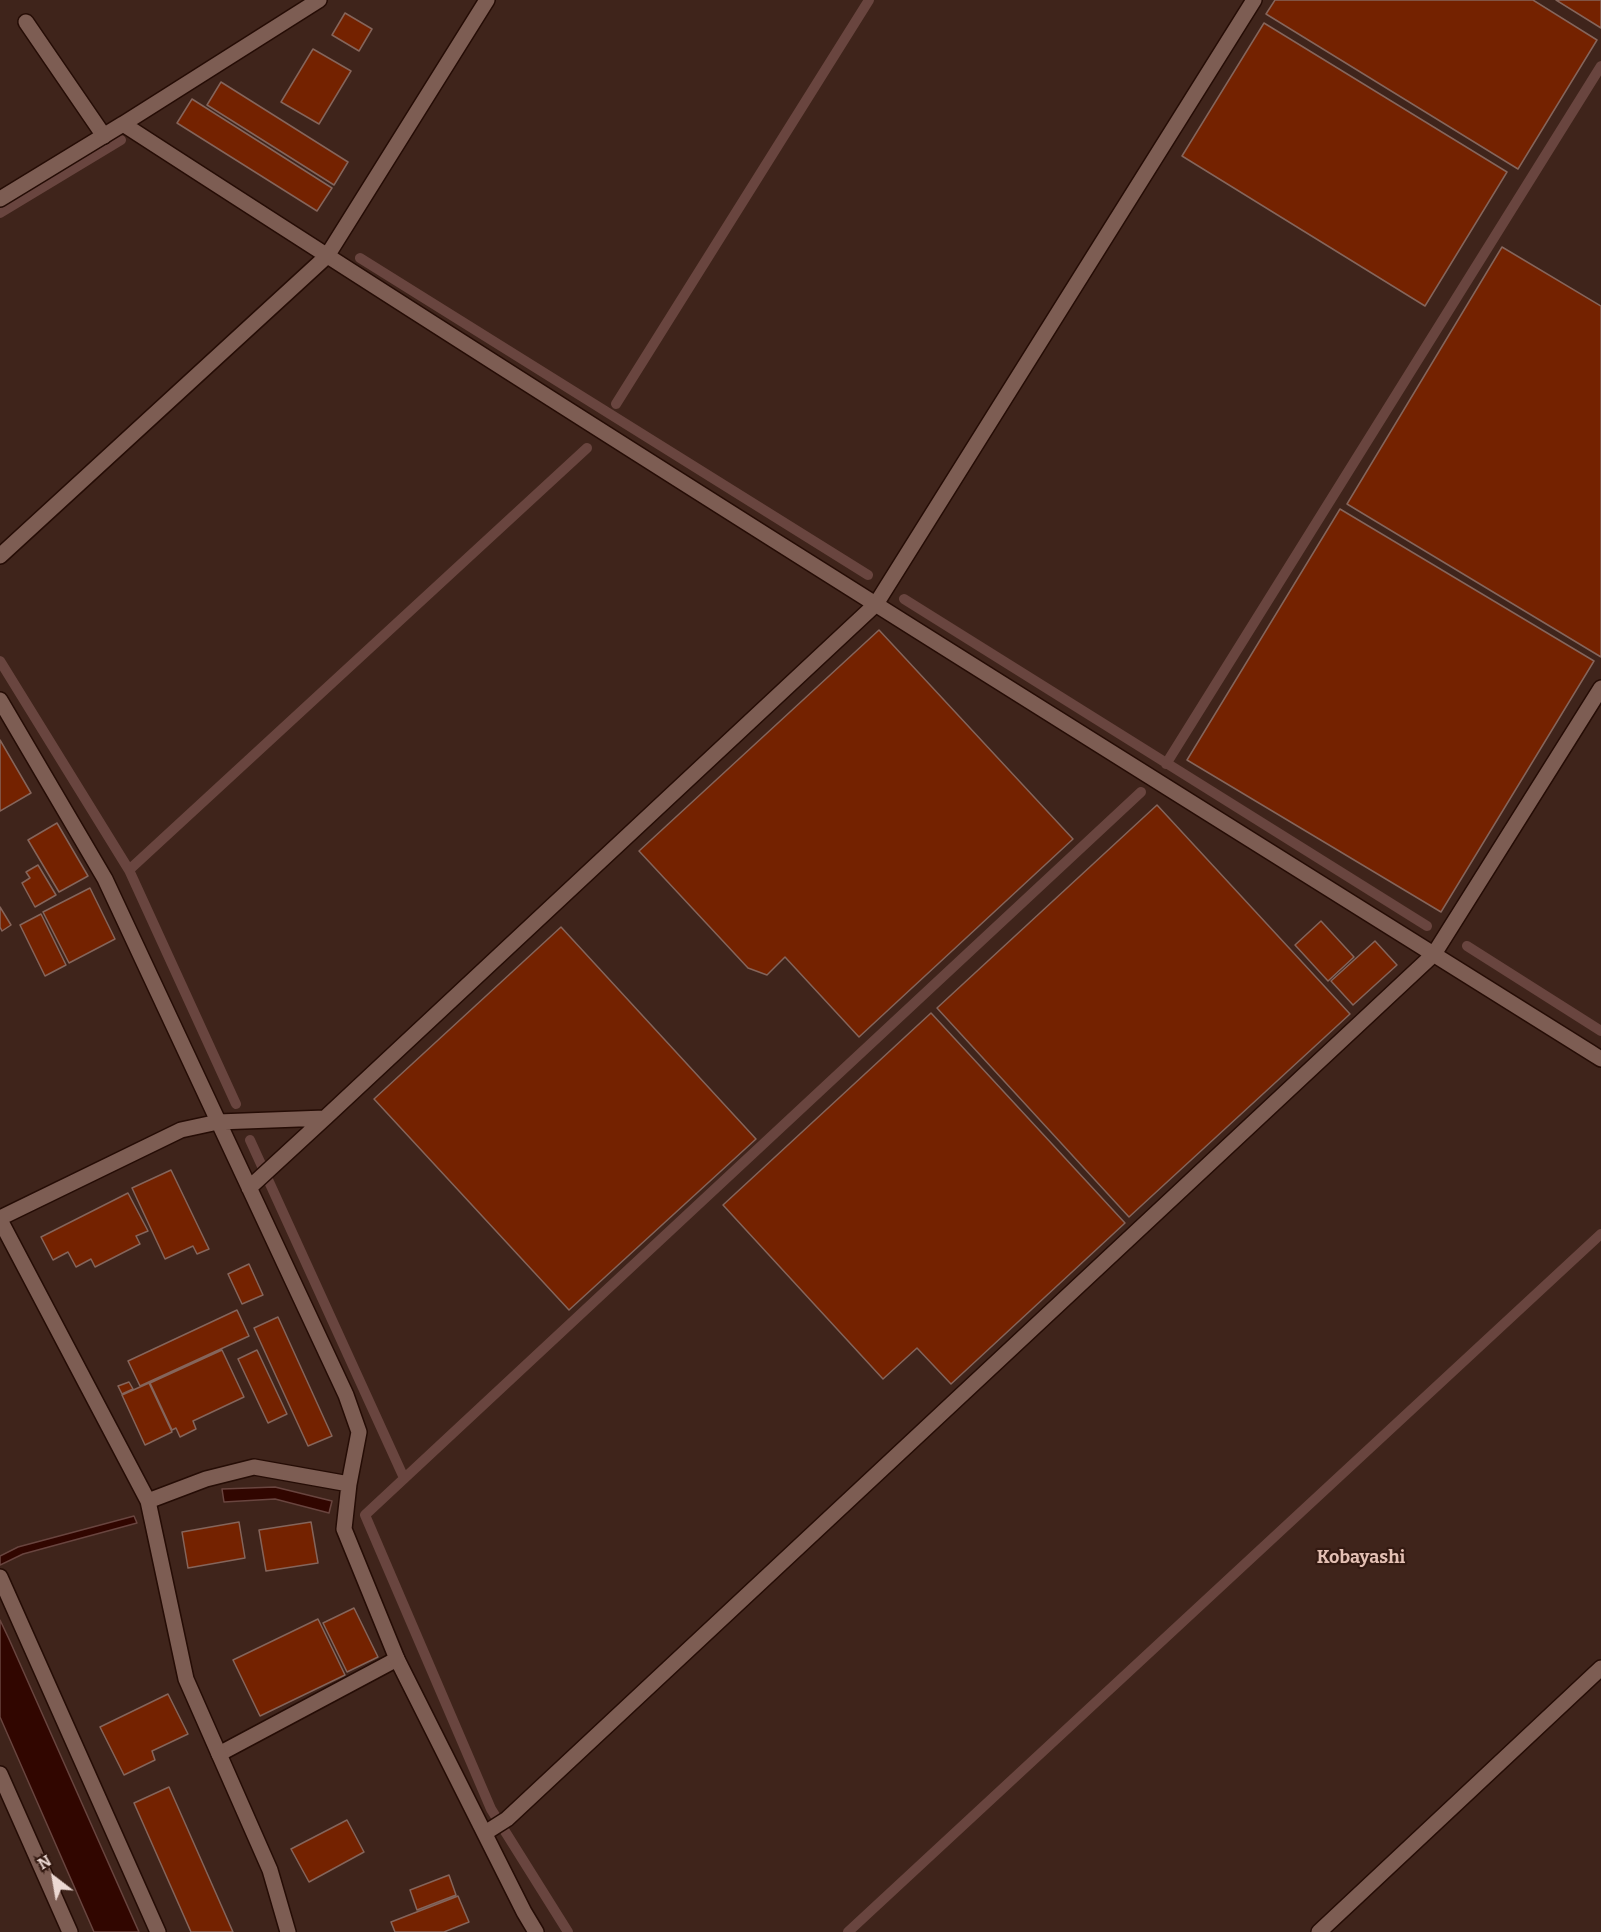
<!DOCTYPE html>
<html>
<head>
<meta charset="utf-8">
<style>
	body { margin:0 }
	#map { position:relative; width:1601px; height:1932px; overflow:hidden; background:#3f241b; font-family:Bitter,serif }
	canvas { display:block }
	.north { position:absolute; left:24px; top:1848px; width:60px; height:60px; -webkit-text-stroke:4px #341a12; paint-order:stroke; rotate:329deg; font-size:16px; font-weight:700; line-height:24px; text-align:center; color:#ecd9d3 }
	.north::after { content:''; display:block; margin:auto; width:21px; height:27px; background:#ecd9d3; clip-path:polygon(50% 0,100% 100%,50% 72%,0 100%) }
</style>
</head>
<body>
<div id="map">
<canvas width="1601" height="1932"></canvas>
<div class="north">N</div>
</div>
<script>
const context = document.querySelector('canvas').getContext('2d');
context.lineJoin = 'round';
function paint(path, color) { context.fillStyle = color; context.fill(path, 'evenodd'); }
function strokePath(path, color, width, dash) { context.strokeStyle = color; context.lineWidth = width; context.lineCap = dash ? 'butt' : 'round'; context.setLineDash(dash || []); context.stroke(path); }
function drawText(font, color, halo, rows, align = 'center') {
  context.font = font + ' Bitter,serif'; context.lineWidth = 4.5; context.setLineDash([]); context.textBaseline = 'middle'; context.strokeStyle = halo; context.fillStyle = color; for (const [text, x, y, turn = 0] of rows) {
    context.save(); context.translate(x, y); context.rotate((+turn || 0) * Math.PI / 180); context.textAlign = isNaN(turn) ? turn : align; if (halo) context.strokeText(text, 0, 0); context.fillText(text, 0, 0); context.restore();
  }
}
const water = new Path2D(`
	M275 1487 332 1501 329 1513 275 1499 224 1502 222 1489Z
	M134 1516 137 1523 23 1554 0 1565V1556L18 1547Z
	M0 1620 9 1639 139 1932H94L0 1717Z`);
const stream = new Path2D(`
	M0 213 121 140
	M360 258 868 575
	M616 404 869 0
	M904 599 1427 926
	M0 661 129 870 236 1104
	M1166 764 1601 66
	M129 870 587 448
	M1467 946 1601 1031
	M250 1140 404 1478
	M568 1932 491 1809 365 1515 1141 792
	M848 1932 1601 1234`);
const building = new Path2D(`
	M1275 0H1533L1597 40 1518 169 1266 14Z
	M1556 0H1601V28Z
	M345 13 372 29 359 51 332 35Z
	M1264 23 1507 172 1425 306 1182 156Z
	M313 49 351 71 319 124 281 102Z
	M221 82 348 162 334 185 207 105Z
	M192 99 332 188 317 211 177 123Z
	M1502 247 1601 306V657L1347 504Z
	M1340 509 1594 661 1441 912 1187 760Z
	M879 630 1073 839 859 1037 785 957 767 975 748 968 639 851Z
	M0 740 31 793 0 811Z
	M1157 805 1350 1014 1129 1217 937 1008Z
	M57 823 88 876 59 892 28 840Z
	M38 865 56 895 35 907 22 883 30 878 26 872Z
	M90 888 115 939 69 963 43 912Z
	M0 907 11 925 2 931 0 927Z
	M41 914 66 965 45 976 20 925Z
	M1321 921 1354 957 1328 981 1295 945Z
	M561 927 756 1139 569 1310 374 1099Z
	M1375 941 1397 965 1353 1005 1331 981Z
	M931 1013 1125 1223 951 1384 917 1348 883 1379 723 1205Z
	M171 1170 209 1249 197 1254 193 1246 165 1259 132 1188Z
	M128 1193 148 1231 136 1236 140 1244 95 1267 91 1259 76 1267 68 1252 53 1260 41 1237Z
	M249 1264 263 1295 242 1304 228 1274Z
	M237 1310 249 1336 140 1386 128 1361Z
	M278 1317 332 1436 308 1446 254 1328Z
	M222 1350 244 1397 193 1421 196 1429 180 1437 176 1428 172 1430 150 1383Z
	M257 1350 287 1414 268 1423 238 1359Z
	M129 1382 133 1389 122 1394 118 1386Z
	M149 1383 172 1432 145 1445 122 1395Z
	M239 1522 245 1558 188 1568 182 1532Z
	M311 1522 318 1563 266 1571 259 1530Z
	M354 1608 378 1657 347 1672 323 1623Z
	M318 1619 345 1675 260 1716 233 1660Z
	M168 1694 188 1734 152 1751 155 1760 124 1775 100 1727Z
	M169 1787 233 1932H191L134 1803Z
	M347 1820 364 1852 309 1882 291 1849Z
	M449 1875 456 1895 417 1910 410 1890Z
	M458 1896 469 1922 444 1932H395L391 1922Z`);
const lane = new Path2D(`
	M26 22 104 136
	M219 1754 397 1659`);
const street = new Path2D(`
	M123 124 319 0
	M0 199 123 124C612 441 1107 750 1601 1059
	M0 556 327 256 487 0
	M0 700 105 879 346 1395 359 1432 349 1484 344 1529 397 1659 524 1912 536 1932
	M249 1188 325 1118
	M0 1218 181 1130 218 1122 325 1118 876 604 1254 0
	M0 1220 148 1501 186 1679 270 1870 288 1932
	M148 1501 206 1479 254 1467 349 1484
	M0 1577 158 1932
	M0 1774 70 1932
	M485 1833 507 1819 1434 954 1601 688
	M1319 1932 1601 1668`);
const neighbourhoodNames = [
	["Kobayashi",1361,1558]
];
paint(water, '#310600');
strokePath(water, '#69453f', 1.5);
strokePath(stream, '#69453f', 10);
paint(building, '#742200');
strokePath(building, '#85655b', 1.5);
strokePath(lane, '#250c05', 18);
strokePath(street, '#250c05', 18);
strokePath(lane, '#7d5d53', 15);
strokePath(street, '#7d5d53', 15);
drawText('bold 18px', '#e4c0b4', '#341a12', neighbourhoodNames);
</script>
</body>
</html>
